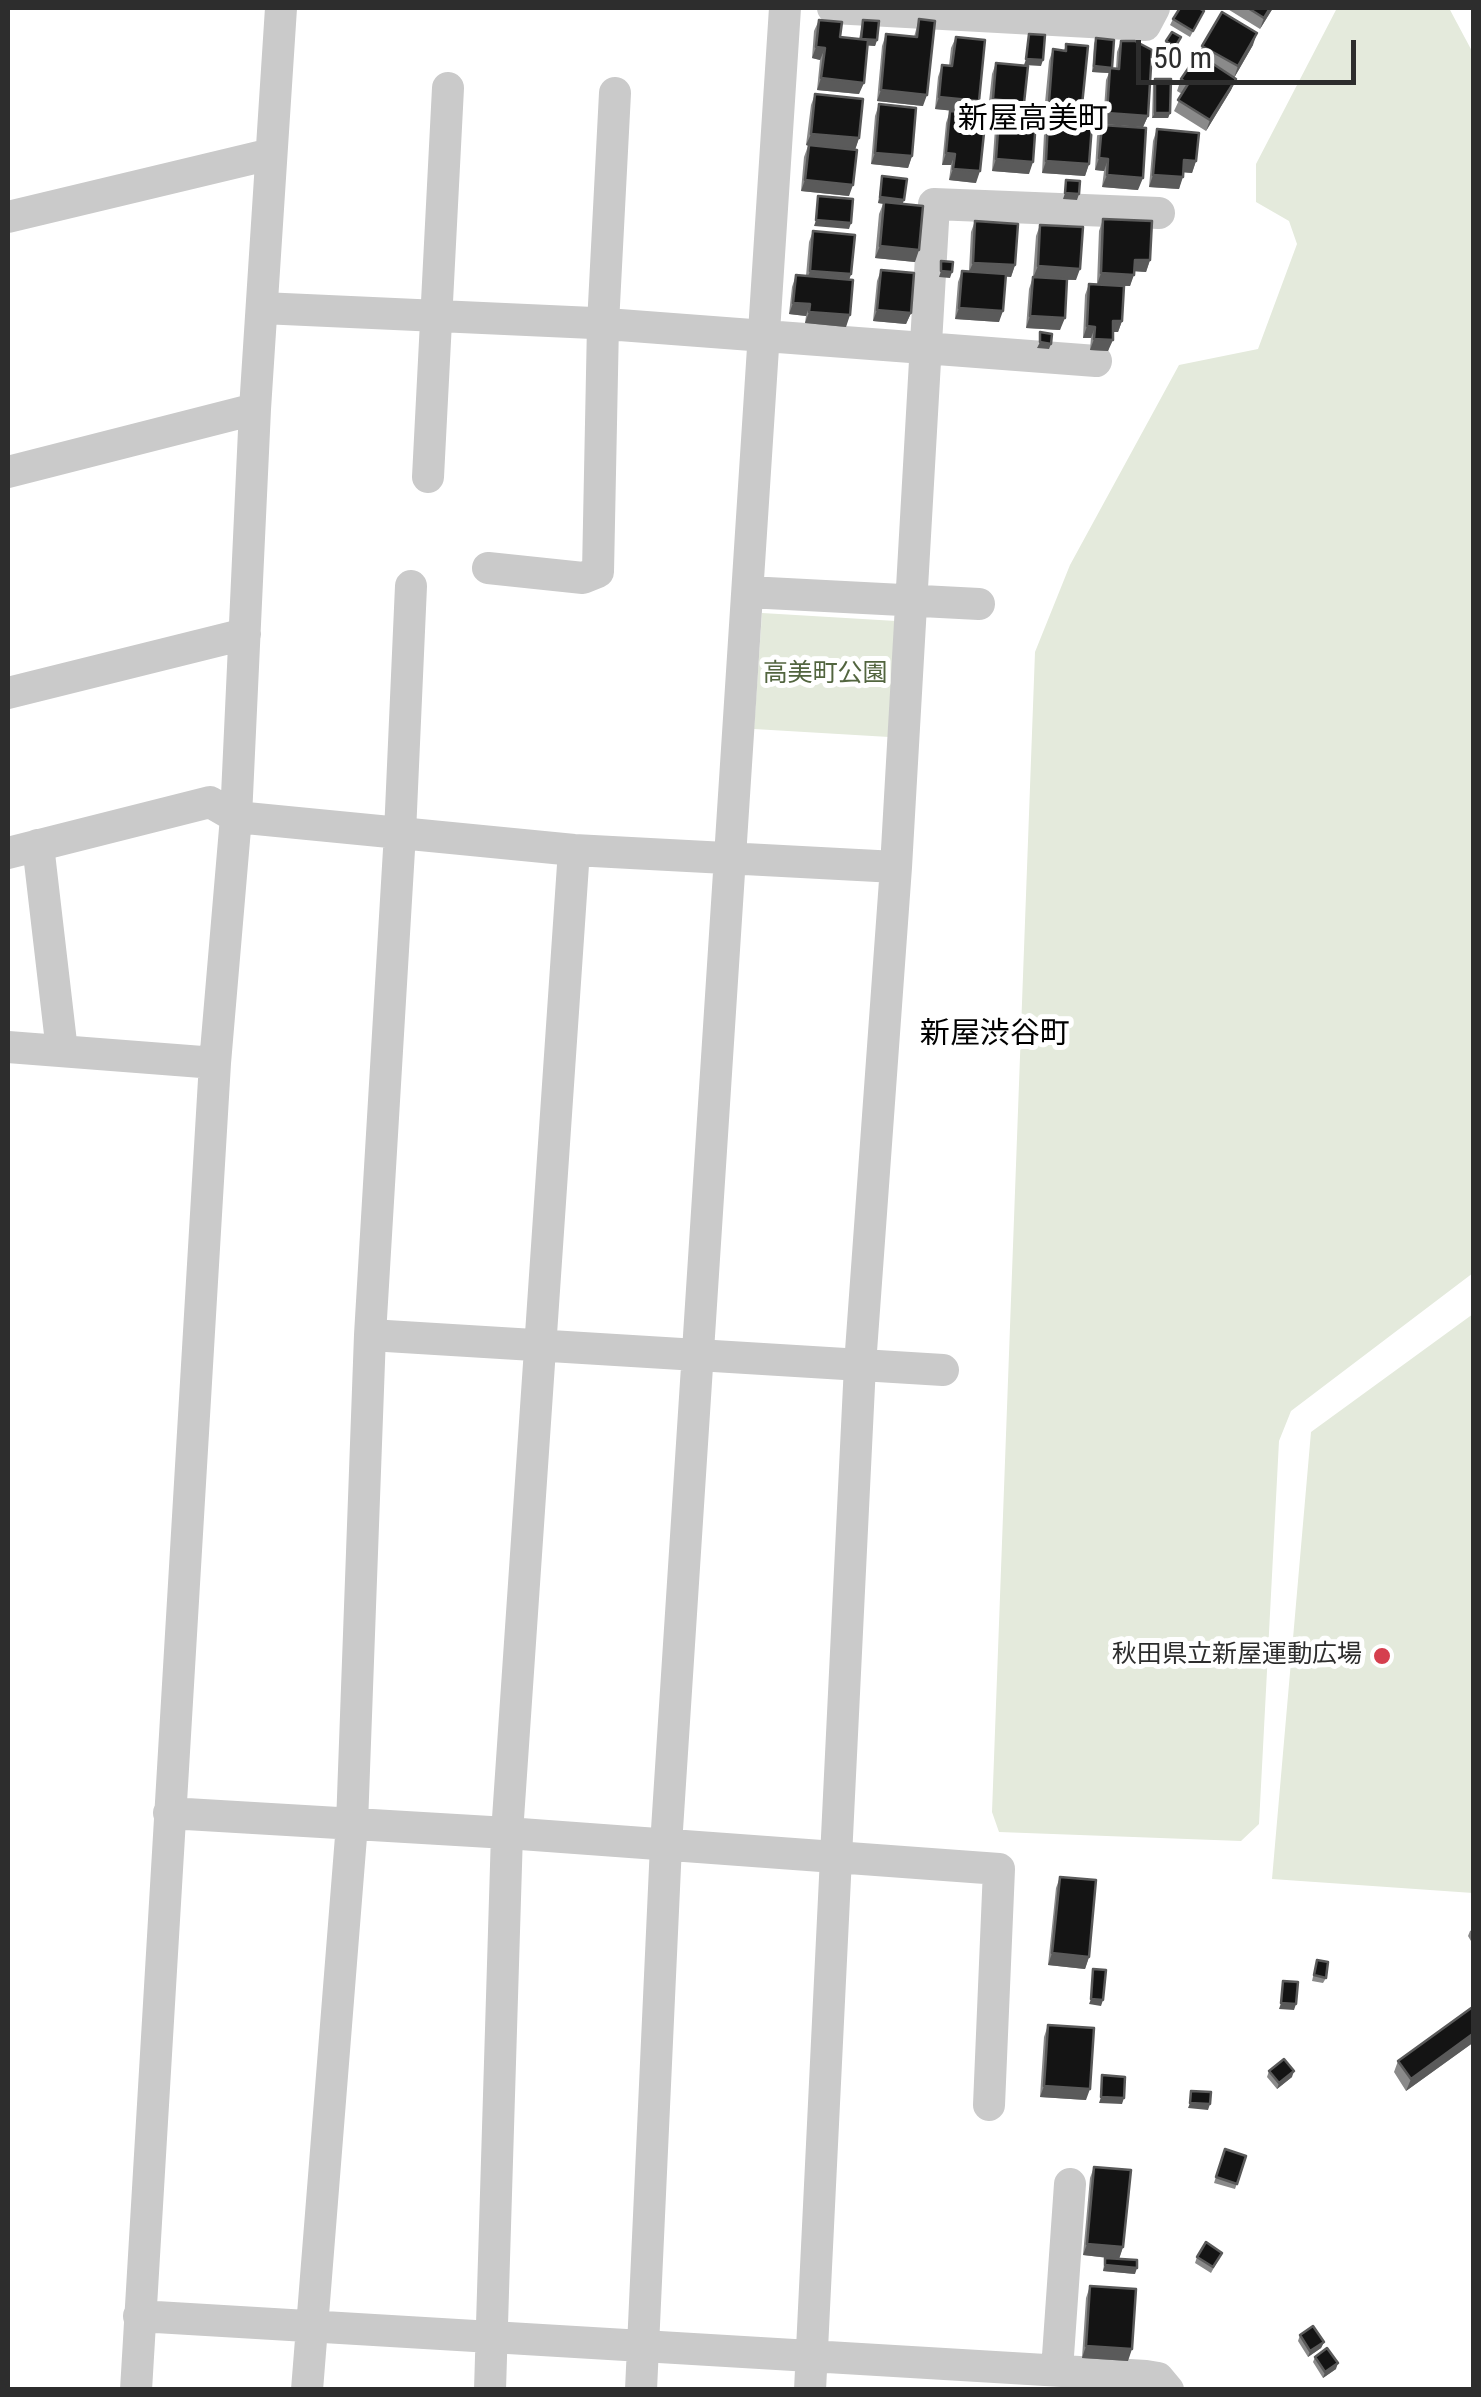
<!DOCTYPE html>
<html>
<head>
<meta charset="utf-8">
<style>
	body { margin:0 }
	#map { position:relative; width:1481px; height:2397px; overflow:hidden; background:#fff; font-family:"Roboto Condensed",sans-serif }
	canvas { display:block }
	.frame { position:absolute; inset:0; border:10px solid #2d2d2d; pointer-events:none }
	.scale { position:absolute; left:1136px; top:40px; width:220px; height:45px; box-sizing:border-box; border:5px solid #2d2d2d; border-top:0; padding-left:12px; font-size:30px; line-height:35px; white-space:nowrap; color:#2d2d2d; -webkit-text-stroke:8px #fff; paint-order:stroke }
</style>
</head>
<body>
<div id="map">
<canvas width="1481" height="2397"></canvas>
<div class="frame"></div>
<div class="scale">50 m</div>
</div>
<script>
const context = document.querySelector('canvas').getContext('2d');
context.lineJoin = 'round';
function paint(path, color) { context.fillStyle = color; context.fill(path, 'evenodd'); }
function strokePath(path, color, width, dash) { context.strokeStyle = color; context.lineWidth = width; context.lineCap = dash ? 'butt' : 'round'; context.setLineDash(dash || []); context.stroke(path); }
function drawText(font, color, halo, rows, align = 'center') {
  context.font = font + ' "Roboto Condensed","Noto Sans JP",sans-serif'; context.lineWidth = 10; context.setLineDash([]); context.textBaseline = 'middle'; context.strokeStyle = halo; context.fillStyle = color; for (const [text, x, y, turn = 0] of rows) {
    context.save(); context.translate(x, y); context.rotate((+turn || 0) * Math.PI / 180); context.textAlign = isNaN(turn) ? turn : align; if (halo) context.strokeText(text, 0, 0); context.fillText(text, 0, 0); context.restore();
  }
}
const green = new Path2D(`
	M1337 8H1449L1473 53V1273L1291 1411 1279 1441 1259 1824 1241 1841 999 1832 992 1812 1035 652 1070 565 1179 365 1258 349 1297 244 1289 221 1256 202V164Z
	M762 613 896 621 889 737 754 729Z
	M1473 1314V1893L1272 1879 1311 1432Z`);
const minor = new Path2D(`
	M833 8 1145 25 1154 8
	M8 217 271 154
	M262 308 593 323 1096 361
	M8 472 255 409
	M428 477 448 88
	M488 568 583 578 598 572 603 324 615 93
	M748 592 979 604
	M8 693 245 634
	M38 845 62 1051
	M8 853 210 802 236 817 574 850 896 867
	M8 1047 215 1063
	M370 1335 943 1370
	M169 1813 507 1833 999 1869 989 2105
	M139 2316 1146 2376 1158 2378 1168 2390
	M1057 2370 1070 2184
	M136 2390 215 1063 236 817 255 409 281 8
	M307 2390 352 1824 370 1335 400 833 411 586
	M490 2390 507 1833 574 850
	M641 2390 666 1845 785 8
	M810 2390 860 1365 896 867 934 204 1159 213`);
const wall = new Path2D(`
	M1226 8H1273L1260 29Z
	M1204 11 1190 37 1170 25 1173 19Z
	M919 19 923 106 877 101 882 46 886 34 914 37Z
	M819 20 840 37 859 39 863 20 877 40 875 46 868 45 859 94 817 90 820 60 812 58 814 31Z
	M956 37 979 101 975 113 935 109 938 77 942 65 949 66 951 48Z
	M1096 38 1112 68 1116 69 1117 52 1121 41 1148 116 1143 127 1103 124 1106 80 1109 73 1092 72 1094 44Z
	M1166 41 1179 43 1173 53 1164 47Z
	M1066 44 1082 105 1078 116 1044 113 1049 61 1053 49 1064 51Z
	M1253 45 1234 78 1231 90 1206 131 1174 111 1182 94 1177 91 1181 79 1199 55 1202 46Z
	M996 63 1020 114 988 111 992 74Z
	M1155 79 1170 113 1168 118H1152L1153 85Z
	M815 94 859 138 855 150 849 196 801 191 804 157 808 146 806 145 811 105Z
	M879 104 912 156 908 168 871 164 875 116Z
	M950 111 976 183 949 180 951 165H942L946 123Z
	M999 117 1029 174 992 171 995 128Z
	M1048 122 1089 164 1085 176 1042 173 1044 134Z
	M1102 125 1138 190 1102 187 1104 171 1095 170 1097 136Z
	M1157 129 1196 161 1192 173 1183 172 1179 189 1149 187 1153 141Z
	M882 176 903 204 915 262 875 258 879 214 883 204 878 203Z
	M1103 219 1150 260 1146 272 1134 271 1130 286H1124L1122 321 1118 332H1113L1108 351 1090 350 1091 338H1083L1085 295 1089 284H1097L1099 231Z
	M975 221 1015 265 1011 277 1005 276 999 322 955 319 958 282 962 271H969L971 232Z
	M1040 225 1076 280H1067L1060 330 1026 328 1029 289 1033 277 1036 236Z
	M813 231 851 274 849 280 846 327 805 323 806 316 789 314 792 287 796 275 806 276 809 242Z
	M881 270 911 313 906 324 873 321 877 281Z
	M1060 1877 1089 1957 1085 1969 1048 1965 1056 1888Z
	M1474 1929V1946L1468 1936 1470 1931Z
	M1317 1960 1326 1978 1323 1983 1312 1981Z
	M1474 2006V2042L1406 2091 1394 2072 1398 2061Z
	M1048 2025 1086 2100 1040 2097 1044 2037Z
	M1269 2071 1292 2077 1277 2089 1267 2077Z
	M1225 2149 1246 2156 1235 2189 1214 2183Z
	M1094 2167 1123 2247 1119 2259 1135 2274 1103 2271 1105 2258H1108L1083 2255 1090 2178Z
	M1222 2253 1211 2273 1195 2263 1197 2257Z
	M1090 2286 1128 2361 1082 2358 1086 2298Z
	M1300 2335 1324 2342 1321 2348 1308 2357 1298 2341Z
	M1315 2357 1336 2369 1323 2378 1313 2362Z`);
const shadedWall = new Path2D(`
	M1270 8H1273L1260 29 1264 18Z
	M1257 33 1253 45 1234 78 1238 66Z
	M861 39 877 40 875 46 859 45Z
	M816 47 825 48 820 60 812 58Z
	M1026 59 1043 60 1041 66 1024 65Z
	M1094 66 1112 68 1109 73 1092 72Z
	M821 78 864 83 859 94 817 90Z
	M1236 79 1231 90 1206 131 1210 120Z
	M881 90 927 95 923 106 877 101Z
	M939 97 979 101 975 113 935 109Z
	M993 99 1024 103 1020 114 988 111Z
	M1049 102 1082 105 1078 116 1044 113Z
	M1107 113 1148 116 1143 127 1103 124Z
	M1155 113H1170L1168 118H1152Z
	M811 134 859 138 855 150 806 145Z
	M875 153 912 156 908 168 871 164Z
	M946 153 955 154 951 165H942Z
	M1099 158 1108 159 1104 171 1095 170Z
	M996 159 1033 162 1029 174 992 171Z
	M1184 160 1196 161 1192 173 1180 172Z
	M1046 161 1089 164 1085 176 1042 173Z
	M953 169 980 171 976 183 949 180Z
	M1107 175 1143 178 1138 190 1102 187Z
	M1153 175 1183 177 1179 189 1149 187Z
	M805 180 853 185 849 196 801 191Z
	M1065 193 1079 194 1077 200 1063 199Z
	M880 197 904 200 902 206 878 203Z
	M816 220 851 223 849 229 814 226Z
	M880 246 919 250 915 262 875 258Z
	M1135 260H1150L1146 272 1131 271Z
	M973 263 1015 265 1011 277 968 274Z
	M1038 266 1080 269 1076 280 1033 278Z
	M810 271 851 274 847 286 806 282Z
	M941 271 952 272 950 278 939 277Z
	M1101 273 1134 275 1130 286 1097 285Z
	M793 303 810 304 806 316 789 314Z
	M959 308 1003 311 999 322 955 319Z
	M877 310 911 313 906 324 873 321Z
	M809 312 850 315 846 327 805 323Z
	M1030 316 1065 318 1060 330 1026 328Z
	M1113 321H1122L1118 332H1109Z
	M1087 326 1095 327 1091 338H1083Z
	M1094 339 1113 340 1108 351 1090 350Z
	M1040 342 1051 344 1049 349 1037 348Z
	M1052 1953 1089 1957 1085 1969 1048 1965Z
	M1091 1999 1103 2000 1101 2006 1089 2004Z
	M1281 2003 1296 2004 1294 2010 1279 2009Z
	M1474 2033V2042L1406 2091 1411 2079Z
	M1294 2071 1292 2077 1277 2089 1279 2083Z
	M1044 2086 1090 2089 1086 2100 1040 2097Z
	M1101 2097 1124 2098 1122 2104 1099 2103Z
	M1190 2103 1210 2104 1208 2110 1188 2108Z
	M1087 2244 1123 2247 1119 2259 1083 2255Z
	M1105 2265 1137 2268 1135 2274 1103 2271Z
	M1324 2342 1321 2348 1308 2357 1310 2351Z
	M1086 2346 1132 2349 1128 2361 1082 2358Z
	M1338 2363 1336 2369 1323 2378 1325 2372Z`);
const building = new Path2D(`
	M1180 8H1199L1204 11 1193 31 1173 19Z
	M1248 8H1270L1264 18Z
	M1222 12 1257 33 1238 66 1202 46Z
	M919 19 935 21 927 95 881 90 886 34 917 37Z
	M819 20 842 22 840 37 868 40 864 83 821 78 825 48 816 47Z
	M863 20 879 21 877 40 861 39Z
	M1172 32 1181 37 1175 47 1166 41Z
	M1029 34 1045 35 1043 60 1026 59Z
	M956 37 985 40 979 101 939 97 942 65 952 66Z
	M1096 38 1114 40 1112 68 1094 66Z
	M1121 41H1135L1152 50 1148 116 1107 113 1110 68 1119 69Z
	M1066 44 1088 46 1082 105 1049 102 1053 49 1066 51Z
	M1198 54 1236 79 1210 120 1178 100 1188 84 1181 79Z
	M996 63 1028 66 1024 103 993 99Z
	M1155 79H1171L1170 113H1155Z
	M815 94 863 99 859 138 811 134Z
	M879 104 916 108 912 156 875 153Z
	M950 111 986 114 980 171 953 169 955 154 946 153Z
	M999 117 1036 120 1033 162 996 159Z
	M1048 122 1092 125 1089 164 1046 161Z
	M1102 125 1146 128 1143 178 1107 175 1108 159 1099 158Z
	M1157 129 1199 133 1196 161 1184 160 1183 177 1153 175Z
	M809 145 857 150 853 185 805 180Z
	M882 176 907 179 904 200 880 197Z
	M1066 180 1080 181 1079 194 1065 193Z
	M818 196 853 199 851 223 816 220Z
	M884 202 923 206 919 250 880 246Z
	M1103 219 1152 221 1150 260H1135L1134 275 1101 273Z
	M975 221 1018 224 1015 265 973 263Z
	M1040 225 1083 227 1080 269 1038 266Z
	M813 231 855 235 851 274 810 271Z
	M941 261 953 262 952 272 941 271Z
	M881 270 914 273 911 313 877 310Z
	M962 271 1006 274 1003 311 959 308Z
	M796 275 853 280 850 315 809 312 810 304 793 303Z
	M1033 277 1067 279 1065 318 1030 316Z
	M1089 284 1124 286 1122 321H1113V340L1094 339 1095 327 1087 326Z
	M1040 332 1052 334 1051 344 1040 342Z
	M1060 1877 1096 1880 1089 1957 1052 1953Z
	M1317 1960 1328 1962 1326 1978 1314 1975Z
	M1093 1969 1106 1970 1103 2000 1091 1999Z
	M1283 1981 1298 1982 1296 2004 1281 2003Z
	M1474 2006V2033L1411 2079 1398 2061Z
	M1048 2025 1094 2028 1090 2089 1044 2086Z
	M1284 2059 1294 2071 1279 2083 1269 2071Z
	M1102 2075 1125 2077 1124 2098 1101 2097Z
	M1191 2091 1211 2092 1210 2104 1190 2103Z
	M1225 2149 1246 2156 1237 2184 1216 2177Z
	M1094 2167 1131 2170 1123 2247 1087 2244Z
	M1206 2242 1222 2253 1213 2267 1197 2257Z
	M1105 2258 1137 2260V2268L1105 2265Z
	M1090 2286 1136 2289 1132 2349 1086 2346Z
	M1313 2326 1324 2342 1310 2351 1300 2335Z
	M1327 2348 1338 2363 1325 2372 1315 2357Z`);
const markers = [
	[1382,1656,10,"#d53f4e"]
];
const parkNames = [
	["高美町公園",825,675]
];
const poiNames = [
	["秋田県立新屋運動広場",1362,1656]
];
const quarterNames = [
	["新屋高美町",1033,120],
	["新屋渋谷町",995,1035]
];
paint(green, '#e4eadc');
strokePath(minor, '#cacaca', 32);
paint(wall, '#8a8a8a');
paint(shadedWall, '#5a5a5a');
paint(building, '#141414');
strokePath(building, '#5a5a5a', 2.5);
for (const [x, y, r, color] of markers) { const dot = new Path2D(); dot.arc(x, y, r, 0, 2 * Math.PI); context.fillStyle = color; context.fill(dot); strokePath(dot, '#fff', 4); }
drawText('25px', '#52653f', '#fff', parkNames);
drawText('25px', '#2d2d2d', '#fff', poiNames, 'right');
drawText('30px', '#000', '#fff', quarterNames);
</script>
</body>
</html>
